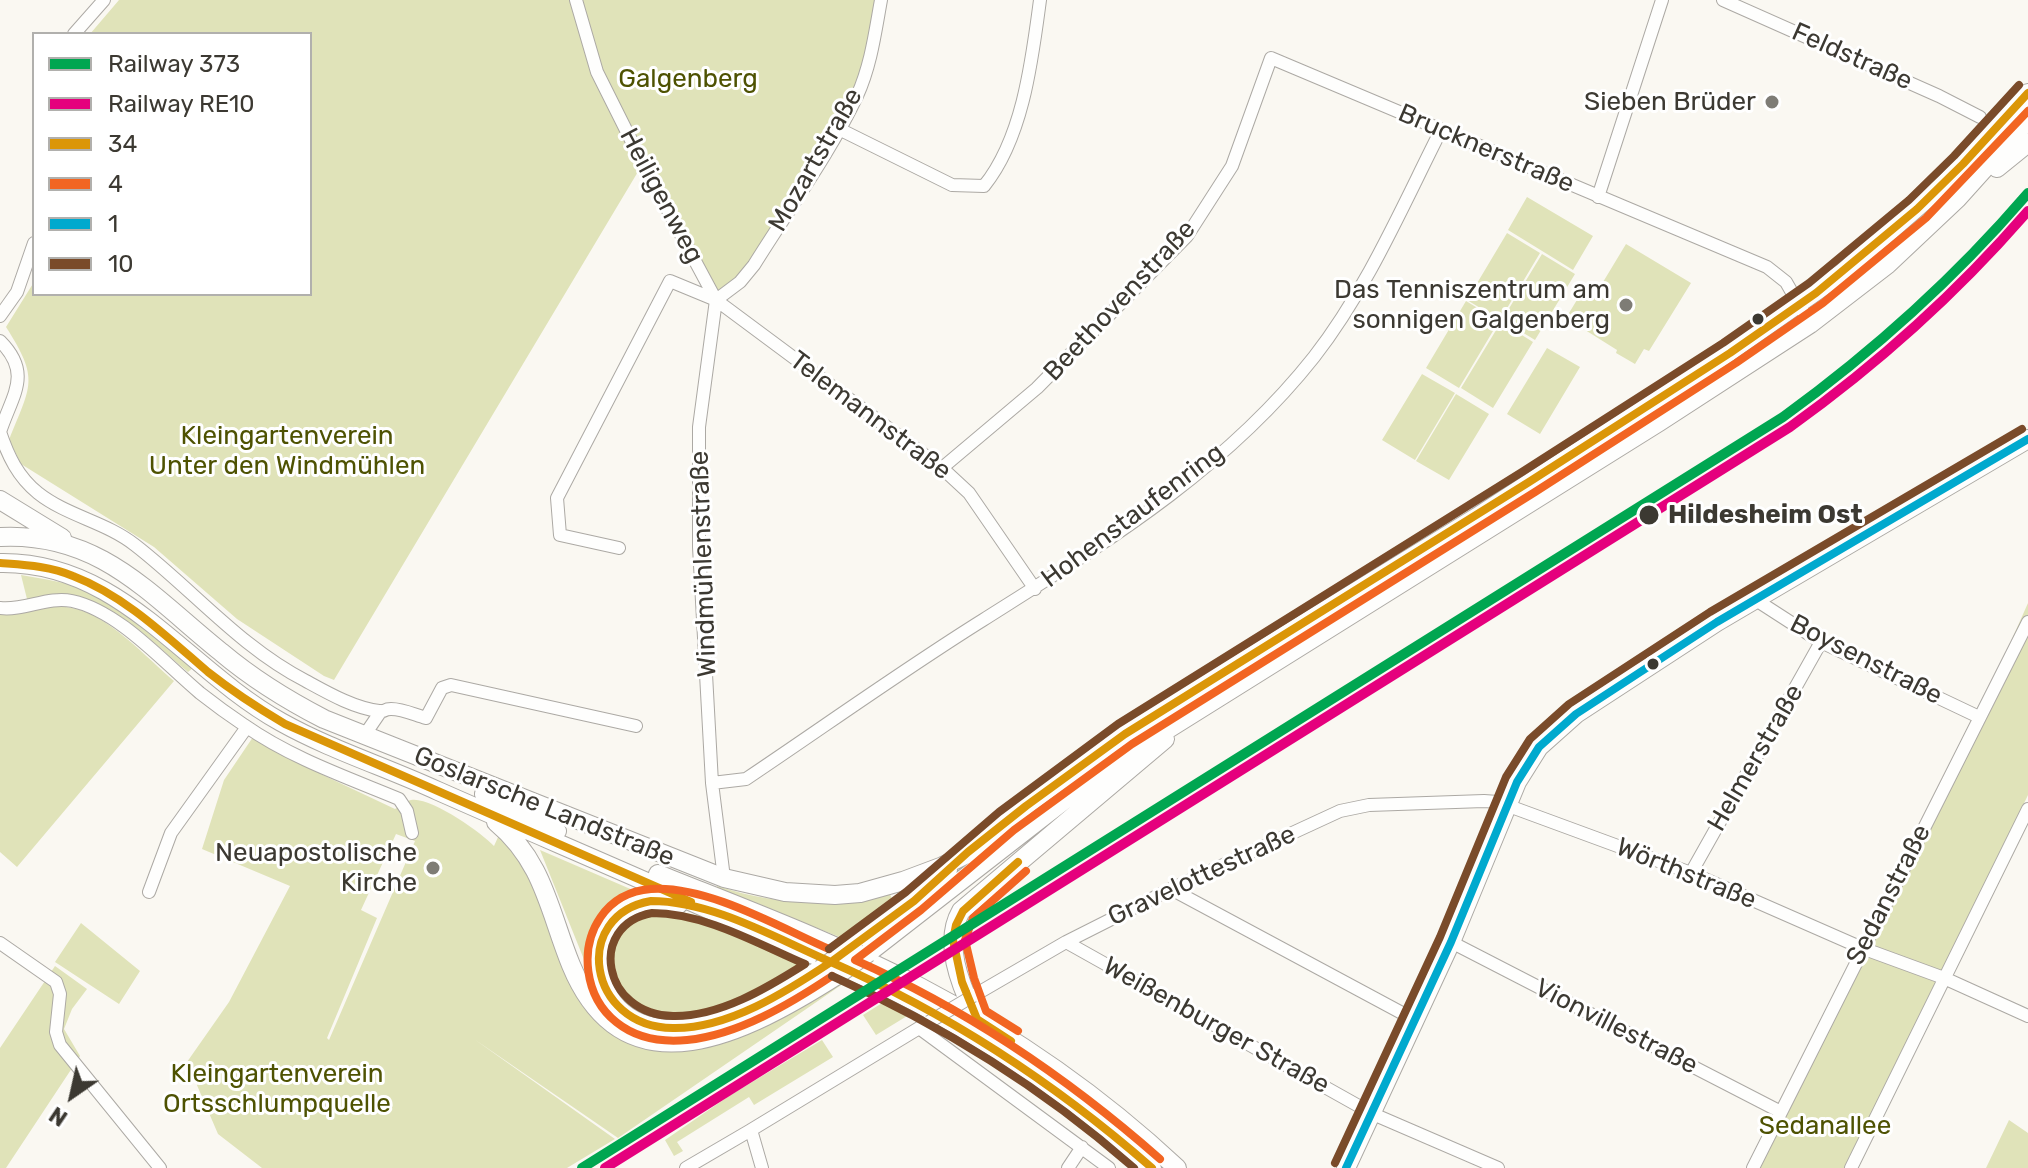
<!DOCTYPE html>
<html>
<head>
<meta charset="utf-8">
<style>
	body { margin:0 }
	#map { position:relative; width:2028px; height:1168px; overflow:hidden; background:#faf8f2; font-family:Rubik,sans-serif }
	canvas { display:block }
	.legend { position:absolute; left:32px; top:32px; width:280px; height:264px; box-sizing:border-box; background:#fff; border:2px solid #b1b0ad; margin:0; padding:10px 14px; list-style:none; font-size:24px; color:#3c3932 }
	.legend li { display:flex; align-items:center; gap:16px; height:40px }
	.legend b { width:40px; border:2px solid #b1b0ad }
	.north { position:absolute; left:32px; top:1056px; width:80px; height:80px; -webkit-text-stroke:6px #fff; paint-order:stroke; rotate:214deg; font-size:22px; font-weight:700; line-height:32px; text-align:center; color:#3c3932 }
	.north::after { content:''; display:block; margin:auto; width:28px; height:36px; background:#3c3932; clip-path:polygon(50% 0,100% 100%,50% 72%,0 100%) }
</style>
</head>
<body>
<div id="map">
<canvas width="2028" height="1168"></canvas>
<ul class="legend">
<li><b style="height:10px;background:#00a651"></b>Railway 373</li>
<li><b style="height:10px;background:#e5007d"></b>Railway RE10</li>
<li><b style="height:10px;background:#db9608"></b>34</li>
<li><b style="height:10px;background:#f26522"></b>4</li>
<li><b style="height:10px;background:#00a9ce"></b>1</li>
<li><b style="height:10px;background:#7a4b2a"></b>10</li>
</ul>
<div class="north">N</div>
</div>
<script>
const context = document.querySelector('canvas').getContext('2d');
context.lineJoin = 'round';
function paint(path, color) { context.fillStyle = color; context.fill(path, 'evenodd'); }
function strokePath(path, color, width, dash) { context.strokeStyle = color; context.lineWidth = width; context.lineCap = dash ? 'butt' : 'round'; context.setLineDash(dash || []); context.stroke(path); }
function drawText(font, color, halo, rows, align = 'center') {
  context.font = font + ' Rubik,sans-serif'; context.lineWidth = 6; context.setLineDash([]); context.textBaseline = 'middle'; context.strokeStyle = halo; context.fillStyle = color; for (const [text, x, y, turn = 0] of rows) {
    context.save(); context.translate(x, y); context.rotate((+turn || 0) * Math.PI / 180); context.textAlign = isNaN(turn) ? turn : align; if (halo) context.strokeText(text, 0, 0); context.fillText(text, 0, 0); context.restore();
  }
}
const green = new Path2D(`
	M119 0H881L857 94 754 265 716 300 642 165 334 680 324 676 237 619 154 547 21 464 9 440C31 385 40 380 6 327L34 282V294H310V34H90Z
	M1527 197 1593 236 1573 270 1508 230Z
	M1507 233 1540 253 1500 320 1467 300Z
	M1626 244 1691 283 1649 351 1644 349 1635 364 1616 353 1617 350 1566 318 1586 285 1597 292Z
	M1542 254 1575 274 1535 340 1502 320Z
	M1466 301 1499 321 1459 388 1426 368Z
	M1501 322 1533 342 1493 408 1461 388Z
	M1547 348 1580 367 1540 434 1507 414Z
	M1422 374 1455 393 1415 460 1382 440Z
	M1456 394 1489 414 1449 480 1416 461Z
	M21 575C44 579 67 582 88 591 123 605 163 644 193 668L188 672C154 644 117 603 72 596 57 593 42 597 27 599Z
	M2028 603V795L1850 1168H1758L1972 729Z
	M46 607C54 607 64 606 72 608 106 613 147 658 174 681L17 867 0 852V615Z
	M253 737 325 776 395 809C399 807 407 801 411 800 430 796 482 833 494 846L499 835 523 861 617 1035C696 1081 782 1017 850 979L618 1138 474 1039 615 1139 567 1168H262L218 1134 187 1062 229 1002 290 886 202 849 224 780ZM396 834 415 841 329 1040 327 1038 377 918 361 910Z
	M540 850 642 894 646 899 636 901 592 963 593 976 591 977Z
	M717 886C776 905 829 907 890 894L893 902 842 938 717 888Z
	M647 905 711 918 804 962 756 991 702 1012 688 1014 689 1023 643 1018 615 995 606 964 615 926Z
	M81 923 140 971 119 1004 55 962Z
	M55 966 87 989 72 1009 64 1029 80 1056 6 1168H0V1048Z
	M887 1000 912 1013 876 1035 863 1015Z
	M822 1040 833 1057 754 1105 749 1097 677 1142 683 1151 674 1156 665 1140 729 1096Z
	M2009 1120 2028 1133V1168H1986Z`);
const street = new Path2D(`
	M576 0 597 72 643 164 716 300 942 468 969 493 1035 589
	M1723 0 1939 96 1980 117
	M74 34 104 0
	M839 129 952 185 984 186C1023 138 1032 60 1040 0
	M1598 197 1662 0
	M716 300 740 282 754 265C788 210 829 155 857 96 871 65 875 33 881 0
	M0 316 17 292 34 243
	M0 341C33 374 12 395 0 432 8 456 18 477 38 493 67 516 106 522 135 545 192 589 241 648 306 681 328 693 354 708 379 711 387 712 383 709 391 709 403 709 415 715 426 718L442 688 451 685 636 726
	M942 468 1037 388 1187 236 1232 166 1271 58 1767 267 1786 282 1810 324
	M619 548 560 535 557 498 670 281 716 300 699 427V547L712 783 724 878
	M1756 600 1821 642 1979 717
	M0 608C24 611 48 596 72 601 119 611 164 663 200 693 214 704 229 715 244 725 291 758 346 777 399 799L407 811 412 833
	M364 736 381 711
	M712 783 746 779C825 726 903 670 983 620 1103 544 1224 471 1314 357 1367 289 1402 207 1441 130
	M1691 873 1821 642
	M1171 889 1415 1020
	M149 892 171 833 247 727
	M1066 942 1373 1114 1498 1168
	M1451 942 1781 1112
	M0 943 56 982 60 994 56 1032 60 1045 160 1168
	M973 996 1066 942 1171 889 1340 811 1369 805 1484 801 1498 802 1691 873 1862 948 1944 978 2028 1016
	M919 1028 1109 1168
	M686 1168 751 1130
	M762 1168 751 1130 929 1022
	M1068 1168 1082 1147
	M1753 1168 2028 622
	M1851 1168 2028 809`);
const secondary = new Path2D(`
	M1997 168 2028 143
	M0 500 62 538
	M0 537C100 532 150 595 221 652 253 679 287 700 324 719L724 878 785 892 835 895 860 893 903 881 943 866 965 855 1028 804 1129 731 1477 517 1709 366 1842 273 1946 182 2028 93
	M0 563C121 561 184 668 281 722 331 750 386 767 438 791 540 836 644 880 746 926 808 953 873 978 932 1011 1010 1055 1086 1107 1152 1168
	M484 794 557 831
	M496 822C544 862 549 911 571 965 626 1098 749 1031 836 976
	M658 874C745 909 836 943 920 987 1012 1035 1101 1097 1177 1168
	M679 904C575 876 566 1048 694 1027 739 1019 782 991 821 969
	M853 946 913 901 948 870
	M868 953 1093 778 1152 739 1659 422 1810 324 1888 264 1957 199 2028 120
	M974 1013C960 984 943 942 961 911L1165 739
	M1346 1168 1451 942 1517 782 1539 747 1576 714 1717 622 2028 439`);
const streetBridge = new Path2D(`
	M929 1022 973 996`);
const secondaryBridge = new Path2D(`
	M821 969 853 946
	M836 976 868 953`);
const bus1 = new Path2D(`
	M0 563C25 565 49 566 73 576 125 596 166 636 208 672 232 691 258 708 285 724L691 902
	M651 901C713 901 775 938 831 962 786 992 728 1029 673 1028 587 1027 571 915 651 901Z
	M831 962C949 1014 1055 1083 1152 1168
	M831 962 914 901 968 852 1026 806 1125 734 1529 482 1730 353 1816 293 1917 209 1963 164 2028 93
	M1011 1041 977 1019 962 982 953 940 956 925 963 911 1018 862`);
const bus2 = new Path2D(`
	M829 949C779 927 707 885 651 889 559 896 564 1052 687 1040 738 1035 790 1004 832 976
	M1018 1031 986 1011 974 978 965 940 973 918 1026 871
	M1160 1159C1068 1078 968 1010 855 960L921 910 1014 830 1132 744 1535 492 1736 363 1823 303 1926 218 2028 111`);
const bus3 = new Path2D(`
	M1346 1168 1451 942 1517 782 1539 747 1576 714 1717 622 2028 439`);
const bus4 = new Path2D(`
	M652 913C705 913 758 944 805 964 767 988 719 1017 673 1016 602 1015 587 925 652 913Z
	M829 949 906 892 999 812 1118 724 1522 472 1723 343 1809 283 1909 200 1954 156 2019 85
	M832 976C942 1025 1043 1088 1134 1168
	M1335 1163 1440 937 1506 777 1530 739 1569 704 1710 612 2022 429`);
const rail1 = new Path2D(`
	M582 1168 1783 417C1874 351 1955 278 2028 193`);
const rail2 = new Path2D(`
	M605 1168 1790 427C1878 364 1957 293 2028 211`);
const markers = [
	[1772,102,8,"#7e7c75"],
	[1626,305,8,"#7e7c75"],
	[1758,319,7,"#3c3932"],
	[1649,515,11,"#3c3932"],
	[1653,664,7,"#3c3932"],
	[433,868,8,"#7e7c75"]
];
const streetNames = [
	["Feldstraße",1852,57,24],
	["Brucknerstraße",1486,149,23],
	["Mozartstraße",816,160,-60],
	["Heiligenweg",661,196,62],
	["Beethovenstraße",1120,301,-47],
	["Telemannstraße",870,416,37],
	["Hohenstaufenring",1133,516,-37],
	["Windmühlenstraße",704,564,-92],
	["Boysenstraße",1866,660,27],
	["Helmerstraße",1756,758,-60],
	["Goslarsche Landstraße",544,807,22],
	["Wörthstraße",1686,874,22],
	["Gravelottestraße",1202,876,-25],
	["Sedanstraße",1889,895,-63],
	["Weißenburger Straße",1216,1026,29],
	["Vionvillestraße",1616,1027,27]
];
const parkNames = [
	["Galgenberg",688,79],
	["Kleingartenverein",287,436],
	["Unter den Windmühlen",287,466],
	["Kleingartenverein",277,1074],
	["Ortsschlumpquelle",277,1104],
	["Sedanallee",1825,1126]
];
const poiNames = [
	["Sieben Brüder",1756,102],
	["Das Tenniszentrum am",1610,290],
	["sonnigen Galgenberg",1610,320],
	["Neuapostolische",417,853],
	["Kirche",417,883]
];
const stopNames = [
	["Hildesheim Ost",1668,515]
];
paint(green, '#e0e3b9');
strokePath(street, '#aca9a4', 14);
strokePath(secondary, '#aca9a4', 20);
strokePath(street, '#fefefd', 12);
strokePath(secondary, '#fefefd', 18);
strokePath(streetBridge, '#aca9a4', 14, []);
strokePath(secondaryBridge, '#aca9a4', 20, []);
strokePath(streetBridge, '#fefefd', 12);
strokePath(secondaryBridge, '#fefefd', 18);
strokePath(bus1, '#db9608', 8);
strokePath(bus2, '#f26522', 8);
strokePath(bus3, '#00a9ce', 8);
strokePath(bus4, '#7a4b2a', 8);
strokePath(rail1, '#00a651', 10);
strokePath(rail2, '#e5007d', 10);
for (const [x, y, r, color] of markers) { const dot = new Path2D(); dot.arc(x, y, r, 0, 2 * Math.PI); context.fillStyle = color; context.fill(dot); strokePath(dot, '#fff', 3); }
drawText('26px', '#3c3932', '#fff', streetNames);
drawText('26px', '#4e5202', '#fff', parkNames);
drawText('26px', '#3c3932', '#fff', poiNames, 'right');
drawText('bold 26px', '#3c3932', '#fff', stopNames, 'left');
</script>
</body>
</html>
